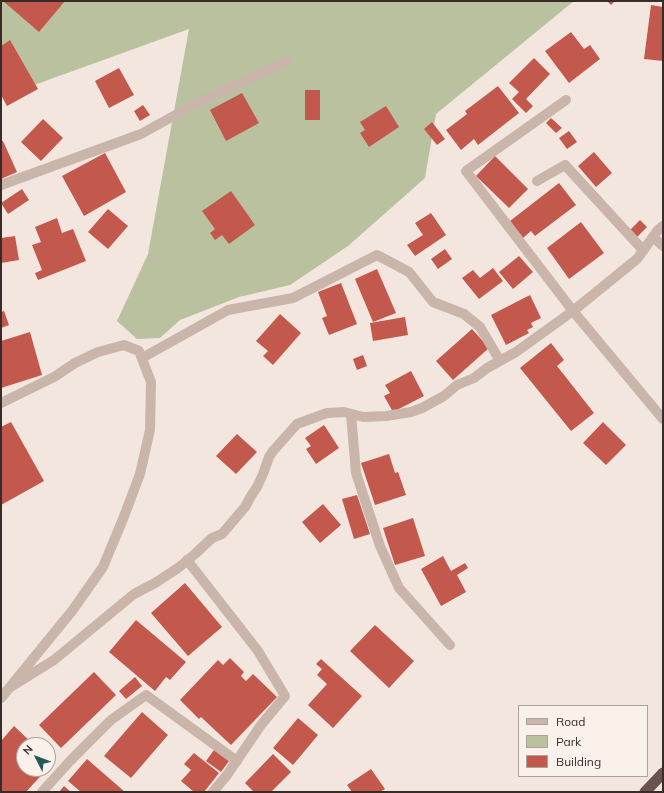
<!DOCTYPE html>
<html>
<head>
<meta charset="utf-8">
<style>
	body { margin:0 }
	#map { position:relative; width:664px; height:793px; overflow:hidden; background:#f2e6df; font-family:Mulish,sans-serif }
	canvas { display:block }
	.frame { position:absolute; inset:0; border:2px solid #382c2a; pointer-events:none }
	.legend { position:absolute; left:518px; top:705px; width:130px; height:72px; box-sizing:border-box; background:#faf1eb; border:1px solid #aca29e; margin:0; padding:5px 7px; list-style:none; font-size:12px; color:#382c2a }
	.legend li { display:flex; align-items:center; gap:8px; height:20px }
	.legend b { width:20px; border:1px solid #aca29e }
	.north { position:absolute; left:16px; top:737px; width:40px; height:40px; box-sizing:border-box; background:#faf1eb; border:1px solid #aca29e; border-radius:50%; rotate:312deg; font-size:11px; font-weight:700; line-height:16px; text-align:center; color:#382c2a }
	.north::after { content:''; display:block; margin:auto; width:14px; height:18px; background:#205955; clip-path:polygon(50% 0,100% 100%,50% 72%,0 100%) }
</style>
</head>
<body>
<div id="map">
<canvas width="664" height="793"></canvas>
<div class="frame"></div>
<ul class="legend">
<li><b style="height:5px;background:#cab5aa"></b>Road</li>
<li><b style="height:11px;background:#bac19f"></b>Park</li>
<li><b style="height:11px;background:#c3584c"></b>Building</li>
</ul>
<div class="north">N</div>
</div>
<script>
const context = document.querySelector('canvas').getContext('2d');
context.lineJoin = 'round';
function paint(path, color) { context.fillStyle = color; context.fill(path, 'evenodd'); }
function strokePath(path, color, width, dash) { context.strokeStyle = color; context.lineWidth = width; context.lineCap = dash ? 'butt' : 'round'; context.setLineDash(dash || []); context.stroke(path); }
const green = new Path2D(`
	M1 1H574L436 114 425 178 348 246 290 285 239 297 180 320 160 338 137 339 117 321 148 254 189 29 1 97Z`);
const building = new Path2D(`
	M3 1H65L39 32Z
	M607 1H615L611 5Z
	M651 5 663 7V61L644 59Z
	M571 32 584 49 590 45 600 59 569 83 545 51Z
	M10 40 38 89 7 106 1 95V46Z
	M534 58 550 74 526 99 533 106 526 113 512 99 519 92 509 83Z
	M119 68 134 95 109 108 95 81Z
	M498 86 519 113 478 145 474 139 461 150 446 130 467 114 465 111Z
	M305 90H320V120H305Z
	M242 93 259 123 226 141 210 110Z
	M143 105 150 115 140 121 134 111Z
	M386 106 399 127 369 147 360 133 365 130 360 122Z
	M551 118 562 128 556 133 546 123Z
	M43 119 63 138 41 161 21 142Z
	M432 122 445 139 437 145 424 129Z
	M569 131 577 142 567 149 559 138Z
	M1 141H3L17 172 1 179Z
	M594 152 612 173 596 187 578 166Z
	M105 153 126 192 84 216 62 176Z
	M495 156 528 189 509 208 476 176Z
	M559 183 576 205 535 236 531 231 523 238 510 221Z
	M22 189 29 200 8 214 1 203Z
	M231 191 255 225 229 244 222 235 215 240 210 233 215 229 202 211Z
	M108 209 128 226 108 249 88 232Z
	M431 213 446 235 415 256 407 245 423 235 415 223Z
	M57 218 62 233 73 229 86 261 38 280 35 273 42 270 32 245 41 242 35 227Z
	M640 220 647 227 637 237 630 230Z
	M581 222 604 253 569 279 547 248Z
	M15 236 19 260 1 263V238Z
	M445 249 452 259 438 269 431 259Z
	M519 256 533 272 513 289 499 272Z
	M493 268 503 281 479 299 462 278 473 270 480 278Z
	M377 269 396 313 373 322 355 279Z
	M341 283 357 324 329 335 322 318 327 316 318 292Z
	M530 295 541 318 531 323 533 327 527 330 529 333 506 345 491 315Z
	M4 311 9 325 1 328V312Z
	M280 314 301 333 273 365 263 356 268 351 256 341Z
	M405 317 408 335 373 341 370 323Z
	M472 329 489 348 453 380 436 361Z
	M30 332 42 375 1 388V341Z
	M551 343 564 360 557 366 594 413 571 431 520 368Z
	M363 355 367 366 357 370 353 359Z
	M411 371 424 396 393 412 384 396 390 393 385 385Z
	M11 422 44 481 1 505V427Z
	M603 422 626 445 606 465 583 443Z
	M324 425 339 448 316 464 306 449 311 446 305 438Z
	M237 434 257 452 236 474 216 456Z
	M389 454 395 473 398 472 406 495 375 505 361 463Z
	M357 495 370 534 354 539 342 499Z
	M323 504 341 525 320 543 302 522Z
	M413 518 425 556 395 565 383 528Z
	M443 556 451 571 465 563 468 568 457 575 466 592 441 606 421 569Z
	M185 583 222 627 188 656 151 613Z
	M136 620 186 662 170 680 166 677 155 691 109 652Z
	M375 625 414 661 389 688 350 651Z
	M230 658 244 672 241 676 246 681 253 674 277 697 231 745 201 717 199 719 180 700 218 660 223 665Z
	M321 659 362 696 333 728 308 705 327 684 317 675 322 669 316 664Z
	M94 672 116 695 61 748 39 725Z
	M135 677 142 686 126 699 119 691Z
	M142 712 168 735 131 778 104 756Z
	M298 718 318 735 293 765 273 748Z
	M14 726 34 745H24V769H47L26 792H1V741Z
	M214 750 229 761 221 772 206 761Z
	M194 753 219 773 204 792H194L181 781 191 770 184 764Z
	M273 754 291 772 271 792H254L245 783Z
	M48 758 53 763 48 768Z
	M87 759 125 792H81L68 781Z
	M371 769 385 789 380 792H352L347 785Z
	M64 786 71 792H59Z`);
const minor = new Path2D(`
	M566 100 466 171 573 311 663 419
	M537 181 565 165 643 250
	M1 185 141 134 195 104 287 61
	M653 237 663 246
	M142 358 228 310 293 298 377 255 409 272 433 302 464 314 480 327 500 361
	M1 403 54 377 75 363 98 352 124 345 139 351 151 382 150 430 140 474 123 519 103 567 72 611 1 698
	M351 414 356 473 380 546 399 588 450 645
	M187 560 258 651 285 696 261 725 227 775 213 792
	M9 688 54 660 134 594 155 583 178 568 195 554 212 538 222 534 245 507 251 496 257 487 263 474 269 457 273 451 297 424 327 413 344 412 363 417 386 416 411 412 422 408 444 396 457 385 474 378 487 368 516 352 573 311 637 259 658 230 663 226
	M42 792 70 761 111 720 146 695 237 761`);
const trunk = new Path2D(`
	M645 792 663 773`);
paint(green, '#bac19f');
paint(building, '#c3584c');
strokePath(minor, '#cab5aa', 10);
strokePath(trunk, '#6a534e', 11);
</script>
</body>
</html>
